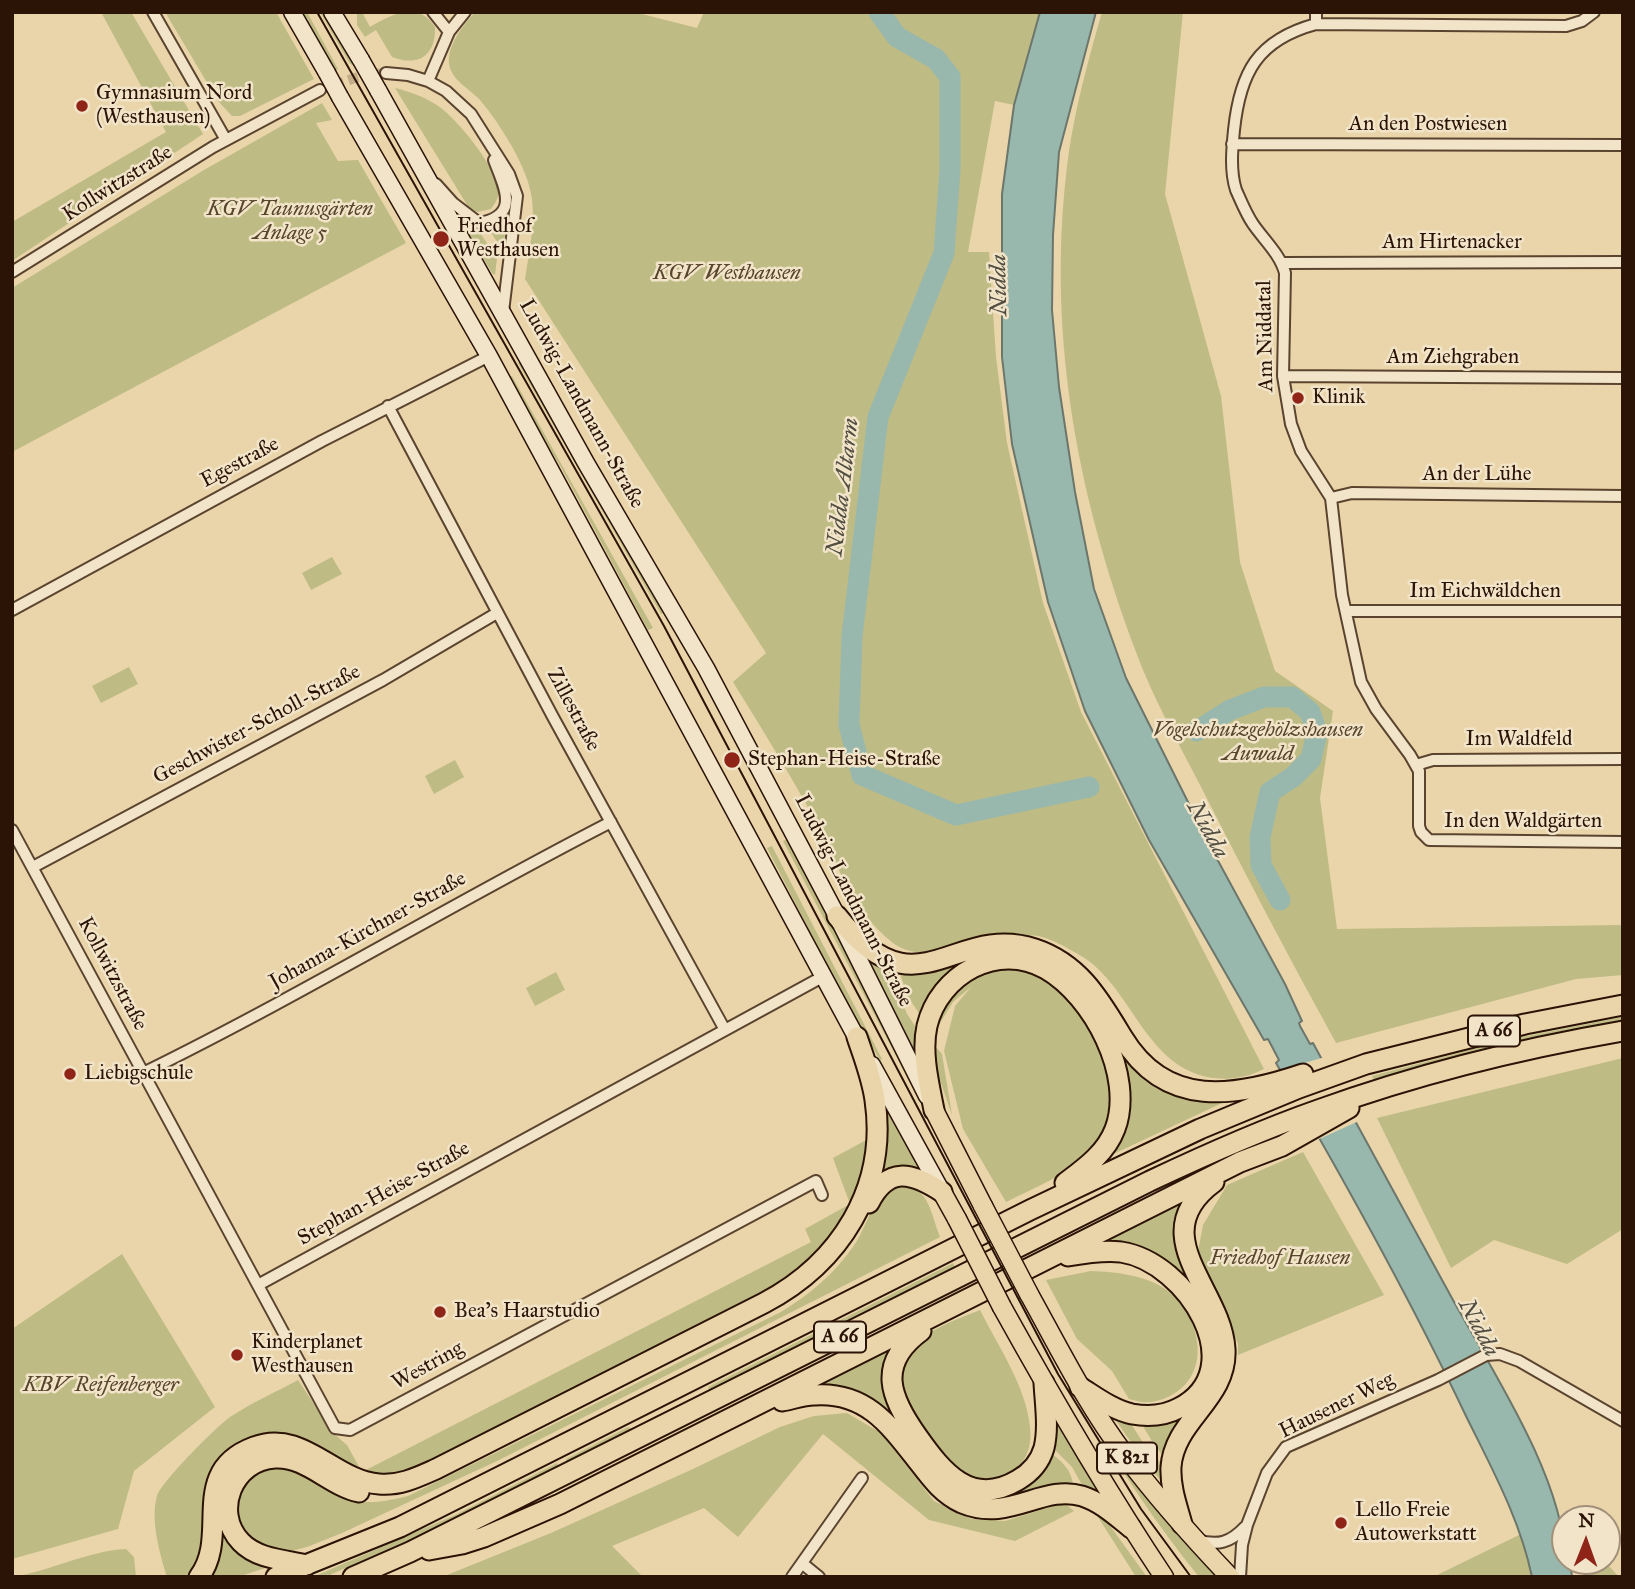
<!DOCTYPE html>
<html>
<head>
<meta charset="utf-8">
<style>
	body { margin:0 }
	#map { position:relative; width:1635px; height:1589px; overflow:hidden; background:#ead5aa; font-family:"IM FELL Great Primer",serif }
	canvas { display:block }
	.frame { position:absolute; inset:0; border:14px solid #2b1306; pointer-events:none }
	.north { position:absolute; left:1551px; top:1505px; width:70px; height:70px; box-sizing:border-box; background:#f1e4c8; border:2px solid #a2907a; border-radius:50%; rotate:1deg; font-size:19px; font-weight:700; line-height:28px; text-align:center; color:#2b1306 }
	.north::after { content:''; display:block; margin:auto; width:24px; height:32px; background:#8f2418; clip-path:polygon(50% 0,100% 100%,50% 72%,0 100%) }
</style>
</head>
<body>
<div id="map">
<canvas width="1635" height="1589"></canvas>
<div class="frame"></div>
<div class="north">N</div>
</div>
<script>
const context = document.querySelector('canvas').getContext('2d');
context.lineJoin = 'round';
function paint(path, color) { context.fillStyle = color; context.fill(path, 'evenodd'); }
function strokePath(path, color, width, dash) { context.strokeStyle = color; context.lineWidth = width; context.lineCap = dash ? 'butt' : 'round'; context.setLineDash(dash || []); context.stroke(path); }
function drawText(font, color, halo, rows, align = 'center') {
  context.font = font + ' "IM FELL Great Primer",serif'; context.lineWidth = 5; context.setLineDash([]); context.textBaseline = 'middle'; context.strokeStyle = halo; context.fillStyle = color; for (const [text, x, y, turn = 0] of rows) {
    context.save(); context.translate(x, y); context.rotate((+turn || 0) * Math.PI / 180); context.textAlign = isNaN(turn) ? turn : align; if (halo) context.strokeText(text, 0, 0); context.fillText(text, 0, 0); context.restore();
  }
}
const green = new Path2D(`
	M101 12H131L203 134 12 261V222L166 132Z
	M165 12H276L314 79 240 116H232L218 101Z
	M303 12H307L338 69 334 71Z
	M320 12H326L354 65 350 64Z
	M357 12H362L370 27C393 14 417 0 435 27 436 56 418 67 392 57L376 30 365 37 357 25Z
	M475 12H634L697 28 704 12H1040L1014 105 995 101 968 252H989L996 357 1007 443 1043 603 1081 712 1264 1069C1244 1079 1224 1081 1203 1076 1141 1059 1129 980 1076 953 1066 947 1053 940 1042 937 997 925 932 972 893 943 850 910 834 854 809 809 785 766 759 724 733 682L766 653 525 279C529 253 535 225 532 199 528 167 500 124 480 100 469 88 452 81 449 64 447 45 463 26 475 12Z
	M1102 12H1183L1165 194 1221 396 1240 562 1275 671 1333 711 1320 798 1337 929 1623 925V975L1576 979 1336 1043C1289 958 1244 872 1200 785 1178 742 1153 698 1136 652 1075 490 1045 324 1069 151 1076 105 1089 57 1102 12Z
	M395 88C411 92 428 98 441 108 459 122 500 170 498 194 498 200 494 204 491 209L477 212 469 208Z
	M322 103 332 120 316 123 338 161 358 160 406 243 12 452V288L204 170Z
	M508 214 511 216 501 248 487 226 501 220Z
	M471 224 476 227 497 258 495 275 492 273 464 225Z
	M524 360 665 612 661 614 518 363Z
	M512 376 653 628 648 630 562 469 507 378Z
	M332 557 342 574 311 590 302 573Z
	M129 667 138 684 101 703 92 686Z
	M455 760 464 777 434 794 425 776Z
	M788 839 801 860 945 1149 783 841Z
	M772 846 882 1059 880 1060C838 992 804 919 767 848Z
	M1007 949C1118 962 1097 1077 1194 1096 1208 1098 1223 1097 1237 1096L1105 1158C1113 1144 1122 1131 1125 1115 1129 1094 1124 1072 1117 1052 1104 1019 1084 988 1054 968 999 932 943 961 923 1019L908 997 898 968C936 976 970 952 1007 949Z
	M863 953 888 968 907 1014 919 1032 920 1066Z
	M997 969C1011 970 1025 970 1038 976 1092 1002 1133 1093 1095 1144 1075 1172 1036 1187 1006 1202L963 1129 944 1051 955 1006 971 987 953 1002 937 1028C944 995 963 977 997 969Z
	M556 972 565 990 535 1006 526 988Z
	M1623 1017V1021L1494 1047 1374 1080 1372 1076 1512 1039Z
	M931 1042 942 1054 952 1115 934 1063Z
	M1623 1058V1229L1567 1264 1494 1240 1451 1268 1377 1118Z
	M886 1101 926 1177 879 1181 881 1102Z
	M870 1138 867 1166 850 1217 790 1285 641 1363 392 1479C382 1477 370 1476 360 1472 344 1465 331 1452 315 1444 288 1430 253 1427 230 1449 217 1460 207 1472 204 1489 199 1521 210 1547 191 1577H167C160 1555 150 1519 157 1496 161 1482 217 1426 230 1417 251 1403 276 1392 298 1380L334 1434 347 1445 362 1472 811 1242 805 1229 850 1204 833 1158Z
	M1303 1152 1384 1295 1238 1355V1344L1220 1300 1197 1256 1203 1225 1227 1185Z
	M894 1185C930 1185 929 1209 940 1237L497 1461 342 1533 307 1547 284 1553 266 1551 240 1533 233 1501 253 1471C261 1470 271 1465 279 1466 300 1466 332 1494 354 1500 372 1505 391 1500 408 1496L781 1312C810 1294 833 1275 853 1247 868 1226 871 1198 894 1185Z
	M1189 1198C1155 1259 1214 1290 1219 1345 1224 1397 1177 1414 1166 1460L1153 1443 1140 1421C1267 1431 1221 1234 1096 1246Z
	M122 1254 215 1407 134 1471 118 1529 12 1559V1329Z
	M953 1263 955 1267 710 1391 708 1387Z
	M1091 1271C1116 1272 1147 1275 1168 1291 1201 1317 1213 1374 1170 1396 1156 1403 1144 1404 1129 1399L1112 1371 1077 1339 1046 1280Z
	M980 1310C998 1346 1026 1386 1030 1427 1035 1470 998 1491 960 1472 940 1461 904 1408 901 1385 900 1375 903 1363 908 1354 923 1330 956 1320 980 1310Z
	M894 1347 889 1399 981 1494 1049 1452C1061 1460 1072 1470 1073 1485L1016 1498 988 1501 905 1435 818 1387Z
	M1085 1410 1184 1540 1217 1577H1199C1156 1524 1120 1469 1085 1410Z
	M847 1413 881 1433 934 1501 972 1519 1005 1521 1064 1503 1074 1511 1015 1541 929 1520 823 1434 738 1537 704 1508 612 1546 643 1577H442L551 1533 693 1469 780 1427 814 1416Z
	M1113 1416 1128 1419 1142 1441 1166 1469 1163 1483 1141 1457Z
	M1056 1423 1100 1493 1099 1494 1082 1485 1072 1467 1051 1446Z
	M628 1427 631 1429 628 1433 567 1463 566 1459Z
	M557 1463 559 1467 442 1526 325 1577H313L455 1515Z
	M1091 1506 1108 1523 1147 1577H1136Z
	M219 1531 225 1532 264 1564 265 1568 238 1577H207Z
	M1521 1534 1532 1577H1433Z
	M126 1549 134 1557 136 1577H12C51 1571 87 1551 126 1549Z
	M1608 1565 1619 1577H1578Z`);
const water = new Path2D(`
	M1040 12H1096L1059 152 1053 235 1052 310 1059 387 1075 492 1094 589 1126 678 1210 846 1285 984 1302 1021 1299 1023 1300 1026 1310 1044 1313 1043C1359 1129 1406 1214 1453 1300 1492 1370 1565 1481 1565 1561H1570L1572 1577H1532C1520 1519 1491 1467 1465 1414 1408 1294 1343 1178 1276 1063L1279 1060 1268 1039 1264 1040 1149 840 1085 711 1048 602 1012 444 1002 357V194L1014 105Z`);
const pier = new Path2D(`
	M1325 1057 1359 1121 1317 1140 1277 1071Z`);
const river = new Path2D(`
	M879 12 897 37 936 59 950 77V170L944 253 878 417 852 636 849 725 862 775 956 815 1089 787
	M1197 731 1230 710 1264 697H1292L1310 712 1317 733 1311 759 1293 777 1270 792 1260 837 1261 865 1280 900`);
const streetTunnel = new Path2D(`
	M320 90 364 75 386 73`);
const street = new Path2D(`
	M153 12 226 140
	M433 12 449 32
	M1316 12V24L1566 26 1582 21 1594 12
	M1316 24C1257 40 1240 73 1234 130 1232 150 1230 171 1236 190 1241 201 1246 214 1253 224 1264 240 1280 254 1285 273L1283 376 1291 424 1301 451 1331 498 1342 595 1361 682 1376 709 1410 755 1419 771V826L1421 832 1429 840 1623 842
	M386 73 408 75 428 81 446 91 471 114 509 174 517 196 503 312
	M428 81 449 32 465 12
	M1232 144 1623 145
	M436 184 453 203 479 223C521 216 504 187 494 160
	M1282 263 1623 262
	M12 272 213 147 320 90
	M1283 376 1623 378
	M388 406 553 717 725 1030
	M1331 498 1352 493 1623 496
	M12 610 322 441 489 356
	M1347 611H1623
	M1416 765 1433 760 1623 759
	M12 830 335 1428 350 1430 816 1181 822 1195
	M33 867 383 680 497 613
	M143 1073C302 995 453 903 611 822
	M258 1285 824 976
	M1197 1540C1218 1546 1230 1543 1245 1527
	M803 1564 819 1577
	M792 1577 862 1478
	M1240 1577 1242 1545 1247 1525 1267 1473 1286 1447 1438 1380 1486 1355 1500 1354 1519 1361 1623 1421`);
const secondary = new Path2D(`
	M292 12 327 73
	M332 12 361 60
	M378 90 586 463 706 668 837 916 927 1096
	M340 97 489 356 861 1046
	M872 1065 942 1192`);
const primary = new Path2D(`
	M934 1110 983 1206
	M942 1192 957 1219
	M1029 1294C1059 1348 1087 1405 1125 1455 1157 1498 1193 1538 1230 1577
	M1002 1307C1053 1399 1106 1490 1164 1577`);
const highway = new Path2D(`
	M837 916C918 1018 952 922 1035 949 1080 964 1100 1000 1123 1038 1166 1109 1235 1097 1303 1074
	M934 1110C929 1084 921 1053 927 1026 939 975 997 941 1046 969 1093 996 1135 1076 1115 1129 1106 1153 1085 1168 1065 1183
	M869 1203C888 1166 911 1172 942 1192
	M1068 1256C1085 1253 1103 1250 1121 1252 1187 1262 1254 1369 1179 1408 1164 1416 1148 1417 1132 1414 1113 1410 1096 1397 1080 1387
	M921 1331C876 1364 890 1398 918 1437 942 1471 971 1508 1018 1480 1030 1473 1040 1462 1044 1448 1049 1428 1045 1403 1044 1383
	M782 1401C793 1399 804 1395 814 1395 867 1391 891 1427 920 1464 933 1481 943 1494 962 1503 1009 1523 1042 1484 1082 1496 1101 1502 1116 1516 1131 1528
	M1182 1524C1177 1506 1170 1487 1171 1467 1174 1420 1228 1399 1225 1349 1222 1289 1142 1235 1214 1182
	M429 1550 462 1544 484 1537 560 1504 1240 1162 1282 1146 1349 1108
	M307 1565C285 1560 257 1559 241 1542 212 1512 233 1460 275 1458 306 1456 330 1486 359 1492
	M199 1577C231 1535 187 1472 254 1447 302 1428 334 1481 379 1484 400 1486 418 1477 436 1469L764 1303C840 1263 888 1188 875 1100 872 1078 864 1058 857 1037
	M276 1577 400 1527 1030 1210 1200 1129 1299 1088 1366 1064 1525 1024 1623 1005
	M353 1577 410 1552 1150 1181C1205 1155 1261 1130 1318 1110 1417 1074 1519 1049 1623 1031`);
const tram = new Path2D(`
	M317 12 664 626 1058 1374 1141 1509 1191 1577`);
const secondaryBridge = new Path2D(`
	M361 60 378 90
	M327 73 340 97`);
const primaryBridge = new Path2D(`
	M983 1206 1029 1294
	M957 1219 1002 1307`);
const markers = [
	[82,106,7,"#8f2418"],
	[441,239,9,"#8f2418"],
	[1298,398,7,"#8f2418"],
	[732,760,9,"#8f2418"],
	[70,1074,7,"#8f2418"],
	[440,1312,7,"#8f2418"],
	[237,1355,7,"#8f2418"],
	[1341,1523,7,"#8f2418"]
];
const shields = [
	[1494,1031,52],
	[840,1337,52],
	[1127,1458,60]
];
const shieldNames = [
	["A 66",1494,1031],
	["A 66",840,1337],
	["K 821",1127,1458]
];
const poiNames = [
	["Gymnasium Nord",96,94],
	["(Westhausen)",96,118],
	["Friedhof",457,227],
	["Westhausen",457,251],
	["Klinik",1312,398],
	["Stephan-Heise-Straße",748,760],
	["Liebigschule",84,1074],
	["Bea's Haarstudio",454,1312],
	["Kinderplanet",251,1343],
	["Westhausen",251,1367],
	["Lello Freie",1355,1511],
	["Autowerkstatt",1355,1535]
];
const streetNames = [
	["An den Postwiesen",1428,125],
	["Kollwitzstraße",118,184,-32],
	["Am Hirtenacker",1452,243],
	["Am Niddatal",1266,336,-91],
	["Am Ziehgraben",1453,358],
	["Ludwig-Landmann-Straße",581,404,61],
	["Egestraße",240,463,-28],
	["An der Lühe",1477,475],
	["Im Eichwäldchen",1485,592],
	["Zillestraße",573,710,62],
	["Geschwister-Scholl-Straße",257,725,-28],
	["Im Waldfeld",1519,740],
	["In den Waldgärten",1523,822],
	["Ludwig-Landmann-Straße",853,901,63],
	["Johanna-Kirchner-Straße",368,931,-29],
	["Kollwitzstraße",112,974,62],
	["Stephan-Heise-Straße",384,1194,-29],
	["Westring",428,1366,-29],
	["Hausener Weg",1337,1406,-26]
];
const parkNames = [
	["KGV Taunusgärten",290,210],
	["Anlage 5",290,234],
	["KGV Westhausen",727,274],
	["Vogelschutzgehölzshausen",1258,731],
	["Auwald",1258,755],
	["Friedhof Hausen",1280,1259],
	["KBV Reifenberger",101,1386]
];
const waterNames = [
	["Nidda",1000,285,-91],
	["Nidda Altarm",844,487,-83],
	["Nidda",1207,830,61],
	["Nidda",1478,1328,62]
];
paint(green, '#bebb84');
paint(water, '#98b8ae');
strokePath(water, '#6c766b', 2);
paint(pier, '#ead5aa');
strokePath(river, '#98b8ae', 21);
strokePath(streetTunnel, '#c4ae89', 10, [10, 5]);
strokePath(street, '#5b442f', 14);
strokePath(secondary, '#2b1306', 19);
strokePath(primary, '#2b1306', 21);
strokePath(highway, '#2b1306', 23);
strokePath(street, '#f1e4c8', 10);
strokePath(secondary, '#f1e4c8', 16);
strokePath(primary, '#ead5aa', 18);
strokePath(highway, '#ead5aa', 19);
strokePath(tram, '#2b1306', 2);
strokePath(secondaryBridge, '#2b1306', 19, []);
strokePath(primaryBridge, '#2b1306', 21, []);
strokePath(secondaryBridge, '#f1e4c8', 16);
strokePath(primaryBridge, '#ead5aa', 18);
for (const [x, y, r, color] of markers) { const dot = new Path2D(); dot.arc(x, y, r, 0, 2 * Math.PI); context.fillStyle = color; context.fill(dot); strokePath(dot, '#f1e4c8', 2.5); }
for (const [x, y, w] of shields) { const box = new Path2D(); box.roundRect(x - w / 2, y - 15.5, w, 31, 5); context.fillStyle = '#f1e4c8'; context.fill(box); strokePath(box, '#2b1306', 2); }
drawText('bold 19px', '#2b1306', null, shieldNames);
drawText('21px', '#2b1306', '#f1e4c8', poiNames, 'left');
drawText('21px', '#2b1306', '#f1e4c8', streetNames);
drawText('italic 21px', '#57452c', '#f1e4c8', parkNames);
drawText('italic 23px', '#514d41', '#f1e4c8', waterNames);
</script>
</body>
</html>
